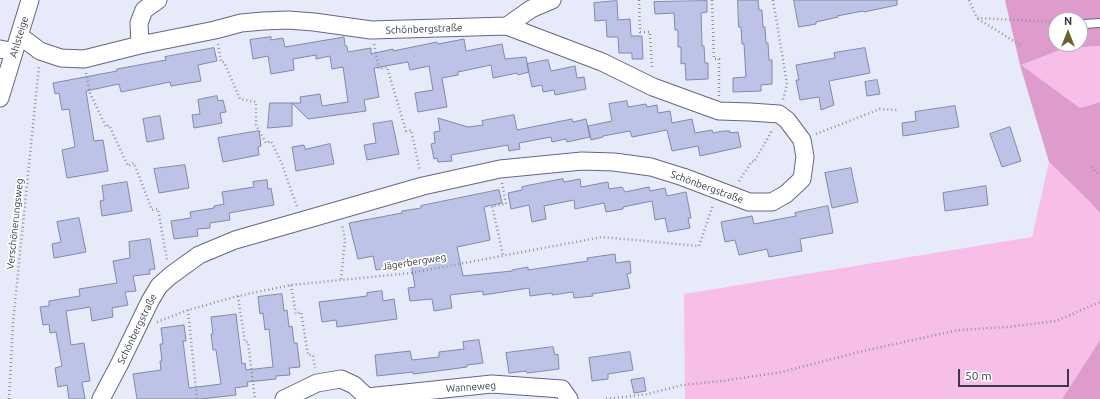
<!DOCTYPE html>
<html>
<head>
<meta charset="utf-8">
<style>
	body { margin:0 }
	#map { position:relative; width:1100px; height:399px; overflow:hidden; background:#e7eaf9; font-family:Ubuntu,sans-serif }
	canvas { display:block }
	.north { position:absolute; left:1048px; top:12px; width:40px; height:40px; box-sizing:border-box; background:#fff; border:1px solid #afb0b5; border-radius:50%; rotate:0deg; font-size:11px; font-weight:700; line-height:16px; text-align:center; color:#363947 }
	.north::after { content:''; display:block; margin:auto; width:14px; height:18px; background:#6b602c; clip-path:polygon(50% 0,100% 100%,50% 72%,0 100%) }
	.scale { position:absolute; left:958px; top:369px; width:111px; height:18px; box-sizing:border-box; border:2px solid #363947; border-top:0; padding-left:5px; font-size:12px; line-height:14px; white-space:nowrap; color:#363947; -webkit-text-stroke:3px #fff; paint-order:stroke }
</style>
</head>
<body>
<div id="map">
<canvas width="1100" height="399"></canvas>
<div class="north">N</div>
<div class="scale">50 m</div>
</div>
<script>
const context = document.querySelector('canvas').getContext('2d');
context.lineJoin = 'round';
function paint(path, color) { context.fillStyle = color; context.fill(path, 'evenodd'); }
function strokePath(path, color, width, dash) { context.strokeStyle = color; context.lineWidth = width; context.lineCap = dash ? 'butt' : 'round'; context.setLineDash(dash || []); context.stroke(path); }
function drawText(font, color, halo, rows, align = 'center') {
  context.font = font + ' Ubuntu,sans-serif'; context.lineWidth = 3.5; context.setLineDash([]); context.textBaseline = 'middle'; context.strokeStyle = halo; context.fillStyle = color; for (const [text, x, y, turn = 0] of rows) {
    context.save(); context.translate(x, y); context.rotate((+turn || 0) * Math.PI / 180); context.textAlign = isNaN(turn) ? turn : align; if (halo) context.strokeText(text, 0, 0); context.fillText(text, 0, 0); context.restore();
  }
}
const green = new Path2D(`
	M1100 46V102L1080 108 1020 65 1065 48Z
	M1049 162 1090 202 1100 213V340L1062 399H685L684 294 1032 237Z`);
const forest = new Path2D(`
	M1005 0H1100V46L1065 48 1021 65 1080 108 1100 102V213L1090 202 1049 162 1020 65ZM1056 20H1080V44H1056Z
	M1100 340V399H1062Z`);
const building = new Path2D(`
	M738 0H758L759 10H762L763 27H765L766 43H768L769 60H772V84L761 85V91L733 92V78L746 77 744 44H742L741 27H739Z
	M794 0H897V5L864 12 863 11 837 16 838 17 816 22V24L799 27Z
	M617 1 618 20 630 19 631 36H642L643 59H632V53H619L618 37H607L606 20 595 21 594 3Z
	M707 1V12L701 13 702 46H704L705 63H708V79L686 80 685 63 681 64V47H678V30H675L674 13 655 14 654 2Z
	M271 37V40L283 38 285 47 344 37 345 46H347L348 52 371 48V54L393 49V51L437 42 438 44 464 39 466 51 502 44 505 59 526 57 529 72 518 75 517 73 493 78 491 65 458 72V75L442 78 447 107 418 112 415 93 433 90 429 66 410 70 408 62 374 68 379 97 364 100 366 111 308 119 292 103H301L300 97 320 94 322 106 348 102 343 67 332 69 330 56 316 59V55L293 59 294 70 271 74 268 56 253 59 250 40Z
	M214 48 217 61 198 65 201 81 171 86 170 82 121 92 119 84 86 91 94 141 103 140 108 171 67 178 62 150 75 147 69 109 62 110 59 93 55 94 53 83 117 71V69L166 60 165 57Z
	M865 48 870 73 829 81 834 105 821 110 819 97 800 100 796 80H799L796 65 835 58 834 53Z
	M548 60 551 71 575 66 577 78 584 77 586 89 555 95 554 90 543 92 542 85 532 87 527 64Z
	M877 80 880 94 867 96 865 82Z
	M217 96 218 101 223 100 226 112 220 113 222 123 194 128 192 115 200 114 198 100Z
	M627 101 628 107 646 104 647 107 657 105 658 113 670 111 672 123 692 119 695 133 712 130 713 133 723 131H730V133L738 132 741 147 700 156 698 146 672 151 667 130 632 137 630 131 603 136V137L591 140 588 126 612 121 609 104Z
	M270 103H292V126L268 128Z
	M955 106 959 127 903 136 902 123 916 121 915 112Z
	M514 115 517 130 572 119 573 122 586 119 590 137 567 142 566 139 552 142 551 137 519 143 520 149 509 151 508 145 451 155 452 161 438 162 437 158 434 159 431 144 435 143 434 132 440 131 438 118 468 127 483 125 482 121Z
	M160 116 164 139 147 142 143 119Z
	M392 121 399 154 367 160 364 145 376 143 373 124Z
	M1010 127 1021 161 1002 167 990 134Z
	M259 131 261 146 258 147 259 155 223 162 218 138Z
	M330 144 334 164 296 171 292 147 304 145 305 149Z
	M185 165 189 188 159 193 154 169Z
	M851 168 858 202 832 208 825 173Z
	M563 179 564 182 580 179 581 187 608 182 609 189 622 187 625 192 649 187 650 191 665 188 667 196 686 192 691 218H688L690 228 668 232 665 218 655 220 652 201 623 207V209L606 212 604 203 575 209 574 200 544 206 546 219 532 222 529 205 511 209 508 193 522 190V187Z
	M267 180 268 189 271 188 274 205 229 213 230 220 210 223V228L197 229 198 236 174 239 171 221 191 218 190 212 214 208V206L224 204 222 192 254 187 253 182Z
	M127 182 132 211 102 216 100 201 104 200 102 186Z
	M986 186 988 205 945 211 943 193Z
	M499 190 502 203 484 207 490 240 457 247 463 276 512 271V270L528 267V270L588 261 587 258 615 254 616 263 630 261 631 273 627 274 630 288 592 294 593 296 574 298 573 292 552 295V293L530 296 529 288 483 295V291L450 295 452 308 434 311 432 299 410 301 408 288 415 287 411 264 376 270 373 256 358 259 349 223 402 213V211L421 208V206Z
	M828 206 833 233 800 239 802 251 769 257 767 249 739 255 735 240 725 242 721 222 752 216 754 224 796 216 795 213Z
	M79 218 86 252 54 258 52 244 61 242 57 222Z
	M150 239 155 269 149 270 150 274 133 276 136 291 125 292 128 305 112 308 113 317 92 321 90 307 66 311 71 345 84 343 90 381 82 382 85 399H69L67 385 58 387 55 368 62 366 56 332 50 333 49 324 43 325 40 307 49 306V301L80 296 79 289 117 283 113 261 130 258 129 242Z
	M382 291 383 301 394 299 397 319 337 327 336 320 322 322 319 302 367 296V293Z
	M282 294 284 311 287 310 289 327 292 326 294 343H297L300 367 289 368 290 375 276 376V379L247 382 248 386 235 388 236 395 201 399H137L133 374 161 370 160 361H162L160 344H163L161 328 184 325 186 341H183L189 388 221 384 216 350H213L211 334H213L211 317 236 314 242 364 245 363 246 370 273 367 269 329 265 330 263 313 260 314 258 297Z
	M479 340 483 363 467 365V367L445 370 413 374V372L377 376 375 355 410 351 412 360 439 357V352L464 349 463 342Z
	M553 347 555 355 558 354 559 369 527 373 526 371 509 373 506 353Z
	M630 352 633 370 608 374V379L592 381 589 358Z
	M644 378 646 391 634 393 631 380Z`);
const path = new Path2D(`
	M639 0 640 32H650L652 69
	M712 0 714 59H719V96
	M773 0 787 84 783 100
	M969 0 977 18 1056 22
	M978 19 1022 46
	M218 44 221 62H224L240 99 256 102V125L266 143 271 141 282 164 297 207
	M374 44 379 69 387 67 406 131 411 130 420 171
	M86 73 90 93 106 127 109 125 128 166 134 163 152 210 158 209 167 260
	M816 134 880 109 897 110
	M1091 167 1100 175
	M739 181 752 161 754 162 773 129
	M502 183 506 204 492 206 503 255
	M341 279 345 240 342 224
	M291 285 296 314 301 312 308 355H313L315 368
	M238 296 245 342H248L255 399
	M188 310 197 399
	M157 322 188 310 238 296 291 285 411 273 602 237 699 246 713 205
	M9 399 13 323 39 66
	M606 399 648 394 682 385 722 381 782 372 859 352 958 330 1008 327 1056 321 1100 302`);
const lane = new Path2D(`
	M1084 24 1100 23`);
const street = new Path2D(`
	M507 26 531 9 552 0
	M20 36 40 51 61 58 84 59 140 45 215 30 241 23 263 21 288 20 314 22 371 30 507 26 602 62 653 87 719 111 750 112 779 114 787 120 802 140 805 157 802 179 786 194 772 202H749L683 177 651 167 614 162 582 161 500 169 423 186 235 240 199 255 170 276 159 286 150 301 120 363 101 399
	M140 45 139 23 144 10 158 0
	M0 49 14 52
	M0 98 30 0
	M367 397 492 384 562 389 569 399
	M284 399 317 383 341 379 354 385 369 399`);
const streetNames = [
	["Schönbergstraße",424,29,-2],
	["Ahlsteige",19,37,-73],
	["Schönbergstraße",707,187,20],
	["Verschönerungsweg",15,224,-84],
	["Jägerbergweg",414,262,-9],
	["Schönbergstraße",137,329,-64],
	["Wanneweg",471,387,-4]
];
paint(green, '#f7bfe7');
paint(forest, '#dd9ccb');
paint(building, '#bcc3e7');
strokePath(building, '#8288aa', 1);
strokePath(lane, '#626788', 10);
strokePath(street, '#626788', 19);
strokePath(path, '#8e919f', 2.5, [1, 3]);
strokePath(lane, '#fff', 8);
strokePath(street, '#fff', 17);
drawText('10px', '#363947', '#fff', streetNames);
</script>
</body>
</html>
